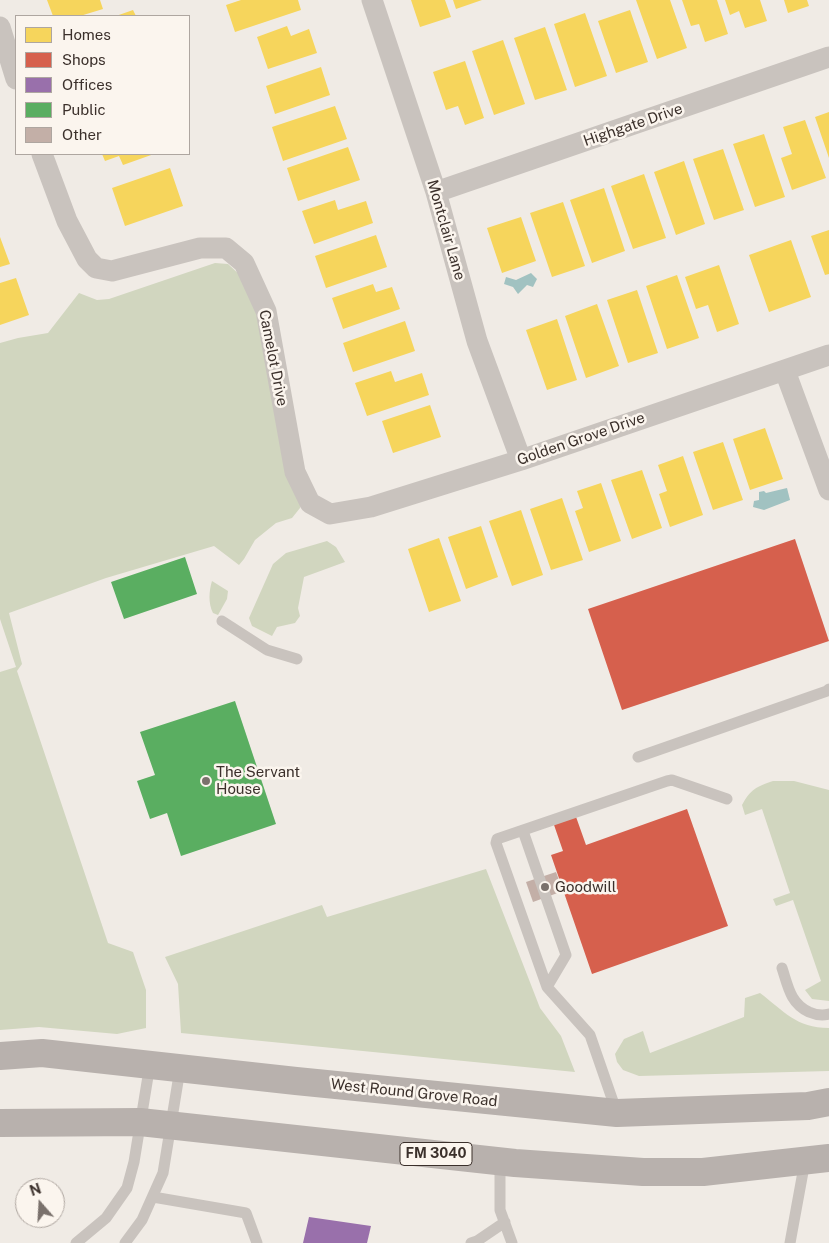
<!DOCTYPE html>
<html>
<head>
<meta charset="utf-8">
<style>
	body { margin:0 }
	#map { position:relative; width:829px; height:1243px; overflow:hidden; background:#f0ebe5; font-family:"Public Sans",sans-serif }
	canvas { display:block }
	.legend { position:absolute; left:15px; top:15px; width:175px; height:140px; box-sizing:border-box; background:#fbf5ee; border:1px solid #aea6a0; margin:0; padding:6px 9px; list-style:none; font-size:15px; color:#3b302b }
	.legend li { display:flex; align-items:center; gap:10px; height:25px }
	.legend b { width:25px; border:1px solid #aea6a0 }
	.north { position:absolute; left:15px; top:1178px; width:50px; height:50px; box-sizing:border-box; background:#fbf5ee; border:1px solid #aea6a0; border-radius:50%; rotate:341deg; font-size:14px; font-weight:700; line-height:20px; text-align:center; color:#3b302b }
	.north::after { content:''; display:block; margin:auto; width:18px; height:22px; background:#7a716c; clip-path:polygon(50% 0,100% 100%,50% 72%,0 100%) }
</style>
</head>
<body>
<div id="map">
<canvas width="829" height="1243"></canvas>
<ul class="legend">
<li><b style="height:14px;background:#f6d55c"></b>Homes</li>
<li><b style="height:14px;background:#d6604d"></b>Shops</li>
<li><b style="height:14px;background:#9970ab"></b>Offices</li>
<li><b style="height:14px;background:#5aae61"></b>Public</li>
<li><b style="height:14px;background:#c3afa7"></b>Other</li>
</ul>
<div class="north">N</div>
</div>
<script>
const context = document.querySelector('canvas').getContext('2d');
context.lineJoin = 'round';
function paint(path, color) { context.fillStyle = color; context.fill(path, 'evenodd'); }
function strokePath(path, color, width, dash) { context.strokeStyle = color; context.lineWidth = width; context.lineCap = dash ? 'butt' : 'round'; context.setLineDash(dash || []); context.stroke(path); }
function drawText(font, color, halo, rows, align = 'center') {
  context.font = font + ' "Public Sans",sans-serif'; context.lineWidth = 5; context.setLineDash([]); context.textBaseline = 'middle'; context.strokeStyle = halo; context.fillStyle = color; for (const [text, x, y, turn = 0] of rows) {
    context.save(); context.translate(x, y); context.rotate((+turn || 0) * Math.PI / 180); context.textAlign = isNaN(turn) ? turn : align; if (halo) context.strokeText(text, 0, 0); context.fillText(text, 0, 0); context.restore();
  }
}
const green = new Path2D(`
	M215 263 228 264 242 277 251 296 266 347 300 495V508L292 518 276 523 255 540 244 559 239 565 214 546 106 578 9 613 22 664 17 671 108 943 133 952 146 990V1028L117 1034 39 1027 0 1030V672L16 667 0 619V343L18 338 48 333 79 293 97 300 109 299Z
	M327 541 336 547 345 562 304 577 298 608 300 616 295 623 277 627 272 636 252 626 249 618 273 564 286 553Z
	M212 581 228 591 227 599 218 615 213 613C208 603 209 591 212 581Z
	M773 781H794L829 790V1001L812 999 805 990 821 981 793 900 776 906 773 899 790 893 762 809 745 815 742 805C751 789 756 787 773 781Z
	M486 869 540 1008 561 1036 575 1072 181 1033 178 984 165 957 322 905 327 917Z
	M760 993C784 1011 796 1028 829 1028V1071L639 1076 623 1070 617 1062 615 1054 624 1039 643 1031 650 1053 744 1017 745 998Z`);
const water = new Path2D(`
	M531 273 537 279 533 287 527 285 518 294 513 287 504 284 506 277 516 280Z
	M787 488 790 500 764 510 753 507 754 501 759 500V492L764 491 766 493Z`);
const homes = new Path2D(`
	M47 0H100L103 9 80 16H53Z
	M241 0H298L301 10 235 32 226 5Z
	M411 0H445L451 17 420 27Z
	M453 0H482L456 9Z
	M636 0H670L687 48 657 59Z
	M682 0H717L728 34 705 42 699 24 691 26Z
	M725 0H760L767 21 745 28 739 11 730 15Z
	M784 0H807L809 6 788 13Z
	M133 10 136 16H116Z
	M630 10 648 62 616 73 598 21Z
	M585 13 607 76 575 87 554 24Z
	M287 26 291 36 309 29 317 53 268 69 257 37Z
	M545 27 567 90 535 100 514 38Z
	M503 40 525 104 494 115 472 51Z
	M465 61 484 118 465 125 458 106 446 110 433 72Z
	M321 67 330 95 275 114 266 86Z
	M335 106 347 139 283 161 272 127Z
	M829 112V158L815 117Z
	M805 120 826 178 792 190 781 158 792 154 783 127Z
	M764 134 785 197 755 207 733 144Z
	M348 147 360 180 298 201 287 168Z
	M723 149 744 210 714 220 693 159Z
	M102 154H154L123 165 119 156 105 161Z
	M684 161 705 224 676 235 654 172Z
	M170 168 183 206 125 226 112 188Z
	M644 174 666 238 633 249 611 186Z
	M604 188 625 251 592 263 570 200Z
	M335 200 338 210 366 201 373 223 314 244 302 211Z
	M563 202 585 266 552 277 530 213Z
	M521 217 536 261 502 273 487 228Z
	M829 230V274L825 275 811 236Z
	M376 235 387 267 326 288 315 256Z
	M0 237 10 264 0 267Z
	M791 240 811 297 769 312 749 255Z
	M719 265 739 324 717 332 708 305 696 309 685 277Z
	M677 275 699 338 667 349 646 286Z
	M16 278 29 315 0 325V283Z
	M373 284 376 292 392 287 400 309 343 329 332 298Z
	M637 290 658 353 628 363 607 300Z
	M597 304 619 366 586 378 565 316Z
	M557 319 577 380 547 390 526 330Z
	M405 321 415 351 353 372 343 343Z
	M391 371 395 382 422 373 429 395 367 416 355 383Z
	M430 405 441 437 393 453 382 421Z
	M765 428 783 479 750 490 733 439Z
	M723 442 743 500 713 510 693 452Z
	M683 456 703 515 670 527 659 494 667 491 658 465Z
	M642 470 662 528 632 539 611 480Z
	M601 483 621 541 589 552 575 511 583 508 577 491Z
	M562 498 583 560 551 570 530 509Z
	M521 510 543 575 512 586 489 521Z
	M481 526 498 577 466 589 448 537Z
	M439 538 461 601 429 612 408 549Z`);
const shops = new Path2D(`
	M795 539 829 641 622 710 588 609Z
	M687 809 728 926 592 974 551 855 563 851 553 822 575 814 586 845Z`);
const offices = new Path2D(`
	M309 1217 371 1226 367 1243H303Z`);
const public = new Path2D(`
	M185 557 197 594 124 619 111 582Z
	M235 701 276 824 181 856 167 813 150 819 137 781 155 775 140 732Z`);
const building = new Path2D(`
	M556 872 563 891 533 902 526 882Z`);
const service = new Path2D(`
	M222 621 267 650 297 659
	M638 757 827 691 829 689
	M523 831 566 955 547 987
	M782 968C788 986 790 1003 809 1012 816 1015 822 1016 829 1014
	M617 1113 590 1035 547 987 496 843 497 839 667 781 672 780 727 799
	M500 1161V1210L512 1243
	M153 1197 246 1213 257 1243
	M76 1243 106 1218 127 1188 134 1162 150 1064
	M125 1243 142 1220 163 1173 180 1069
	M471 1243 477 1241 505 1222
	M790 1243 805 1161`);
const minor = new Path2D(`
	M372 0 436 192 477 341 521 460
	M0 27 16 79
	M42 154 67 221 87 259 96 268 112 271 200 248H226L244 263 266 311 295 472 310 503 330 514 371 507 521 460 829 355
	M436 192 829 57
	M785 371 829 490`);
const primary = new Path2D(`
	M0 1056 42 1053 296 1081 617 1113 808 1106 829 1102
	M0 1123 140 1122 515 1163 643 1172H703L829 1158`);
const markers = [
	[206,781,5,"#7a716c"],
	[545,887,5,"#7a716c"]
];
const shields = [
	[436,1154,72]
];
const shieldNames = [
	["FM 3040",436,1154]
];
const streetNames = [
	["Highgate Drive",633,125,-19],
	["Montclair Lane",446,230,74],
	["Camelot Drive",273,358,79],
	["Golden Grove Drive",581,439,-19],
	["West Round Grove Road",414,1093,6]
];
const poiNames = [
	["The Servant",216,772],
	["House",216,789],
	["Goodwill",555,887]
];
paint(green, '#d1d6bf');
paint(water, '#a1c2c1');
paint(homes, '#f6d55c');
paint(shops, '#d6604d');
paint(offices, '#9970ab');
paint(public, '#5aae61');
paint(building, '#c3afa7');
strokePath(service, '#c9c3be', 11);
strokePath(minor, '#c9c3be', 21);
strokePath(primary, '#b8b1ad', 28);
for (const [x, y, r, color] of markers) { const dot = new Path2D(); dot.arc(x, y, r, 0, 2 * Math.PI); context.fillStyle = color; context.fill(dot); strokePath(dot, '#fbf5ee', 2); }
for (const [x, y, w] of shields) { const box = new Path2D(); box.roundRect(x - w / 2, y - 11.5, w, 23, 4); context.fillStyle = '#fbf5ee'; context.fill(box); strokePath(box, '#3b302b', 1); }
drawText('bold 14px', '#3b302b', null, shieldNames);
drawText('15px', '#3b302b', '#fbf5ee', streetNames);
drawText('15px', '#3b302b', '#fbf5ee', poiNames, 'left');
</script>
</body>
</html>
